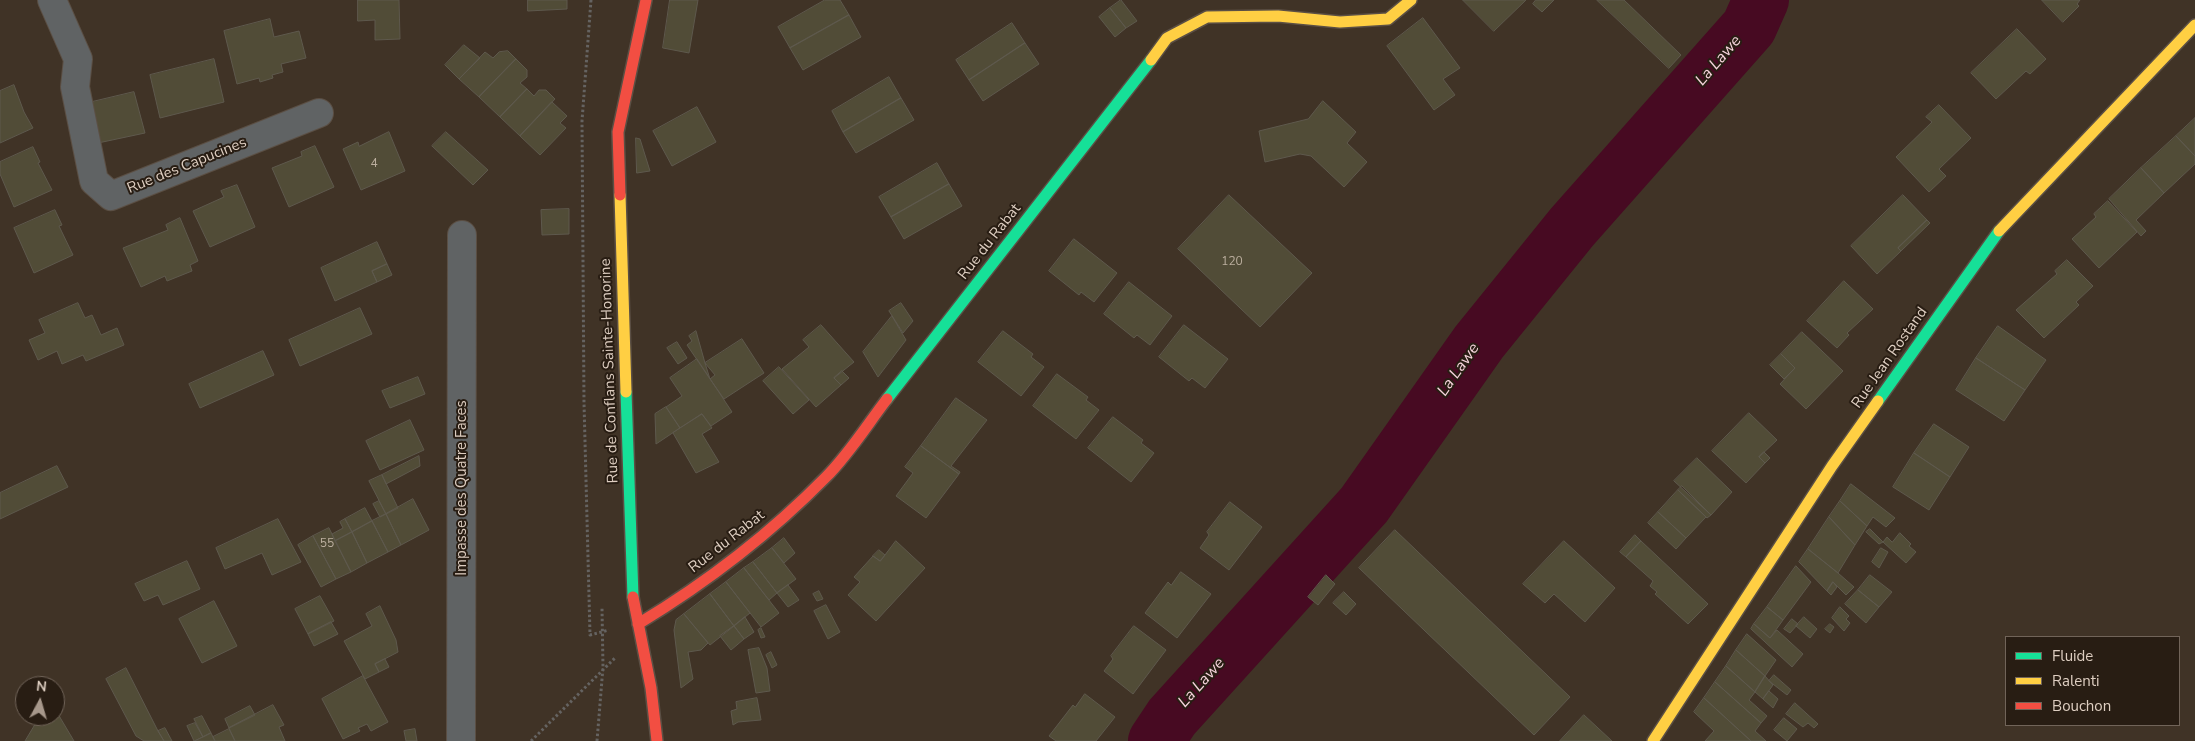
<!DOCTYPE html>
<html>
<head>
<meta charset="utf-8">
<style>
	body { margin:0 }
	#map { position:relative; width:2195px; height:741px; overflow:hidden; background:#403326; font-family:"Nunito Sans",sans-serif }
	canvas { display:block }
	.legend { position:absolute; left:2005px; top:636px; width:175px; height:90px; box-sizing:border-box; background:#281d13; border:1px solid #716459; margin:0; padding:6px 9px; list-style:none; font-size:15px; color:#decec1 }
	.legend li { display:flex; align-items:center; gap:10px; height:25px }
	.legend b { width:25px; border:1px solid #716459 }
	.north { position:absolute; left:15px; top:676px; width:50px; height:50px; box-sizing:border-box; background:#281d13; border:1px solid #716459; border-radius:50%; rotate:6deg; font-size:14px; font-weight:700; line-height:20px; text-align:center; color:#decec1 }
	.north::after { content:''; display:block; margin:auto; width:18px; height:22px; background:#a7988b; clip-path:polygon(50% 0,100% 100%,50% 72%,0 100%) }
</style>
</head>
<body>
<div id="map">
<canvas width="2195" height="741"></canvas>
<ul class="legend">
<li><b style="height:6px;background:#16e098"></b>Fluide</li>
<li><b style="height:6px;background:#ffcf43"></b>Ralenti</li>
<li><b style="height:6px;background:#f24e42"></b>Bouchon</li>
</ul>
<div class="north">N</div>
</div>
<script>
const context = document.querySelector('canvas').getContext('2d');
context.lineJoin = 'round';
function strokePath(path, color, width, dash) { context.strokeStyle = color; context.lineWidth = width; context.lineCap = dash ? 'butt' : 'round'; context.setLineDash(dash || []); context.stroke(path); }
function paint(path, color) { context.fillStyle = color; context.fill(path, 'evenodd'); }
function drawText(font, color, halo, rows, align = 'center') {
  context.font = font + ' "Nunito Sans",sans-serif'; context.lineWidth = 4; context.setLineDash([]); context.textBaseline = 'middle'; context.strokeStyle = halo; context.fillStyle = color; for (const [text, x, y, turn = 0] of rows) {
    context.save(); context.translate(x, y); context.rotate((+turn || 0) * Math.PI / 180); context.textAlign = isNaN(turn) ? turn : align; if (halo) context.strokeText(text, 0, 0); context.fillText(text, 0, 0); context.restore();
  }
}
const river = new Path2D(`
	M1156 741 1172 717 1364 505 1479 342 1572 227 1749 27 1761 0`);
const building = new Path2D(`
	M358 0H399L400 39 375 40V20L358 21Z
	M528 0H567V9L528 11Z
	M670 0H698L689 53 663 48Z
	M825 0H840L849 15 790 48 778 27Z
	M1121 0 1137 21 1126 28 1110 8Z
	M1463 0H1526L1494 31Z
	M1536 0H1554L1542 12 1533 4Z
	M1597 0H1624L1681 55 1669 68Z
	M2042 0H2080L2077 4 2079 6 2063 22Z
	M1110 8 1126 28 1115 37 1099 17Z
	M849 15 861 37 803 70 790 48Z
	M1423 18 1460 68 1443 79 1455 95 1434 110 1387 46Z
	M270 19 274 37 299 31 306 58 281 64 283 72 272 75 273 78 260 82 259 78 237 84 224 31Z
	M1012 23 1025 43 969 80 956 60Z
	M2017 29 2046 59 2030 74 2026 71 1996 99 1971 73Z
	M1025 43 1039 64 983 101 969 80Z
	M464 45 480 58 459 79 445 65Z
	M508 51 516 59 479 97 459 79 485 52 493 58 499 52Z
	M214 59 224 102 160 118 150 75Z
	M516 59 527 70V77L520 83 527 89 500 117 479 97Z
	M889 77 901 98 843 132 832 111Z
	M14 85 24 112 33 128 0 143V91Z
	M527 89 534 96 539 90H546L555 99 520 136 500 117Z
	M134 92 145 133 98 143 88 103Z
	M901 98 914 120 856 153 843 132Z
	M1323 101 1356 132 1347 143 1367 162 1344 187 1311 156 1300 154 1265 162 1259 131 1308 119Z
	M552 102 567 116 560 123 566 128 540 155 520 136Z
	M1939 105 1971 138 1939 169 1946 176 1929 192 1896 157 1932 122 1926 117Z
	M697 107 716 142 672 166 653 131Z
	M2195 118V156L2176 136Z
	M389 132 405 171 361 190 343 149 358 142 359 146Z
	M446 132 488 170 473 185 432 146Z
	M2176 136 2195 156V164L2164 193 2141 168Z
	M636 138 640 139 650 171 637 173Z
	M315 146 334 187 289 207 272 168 302 156 301 152Z
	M33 147 40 162 38 163 52 190 14 207 0 174V162Z
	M937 163 949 184 891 217 879 197Z
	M2141 168 2164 193 2136 220 2146 231 2141 236 2109 199Z
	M949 184 962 206 904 239 891 217Z
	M237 185 255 227 210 247 193 211 224 197 221 191Z
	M1229 195 1312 273 1260 327 1178 249Z
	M1903 195 1927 220 1898 248 1901 251 1877 274 1851 246Z
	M2108 201 2137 232 2099 268 2072 239 2096 217 2094 214Z
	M569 209V234L542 235 541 210Z
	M55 210 62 225 59 226 73 255 34 273 14 228Z
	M180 218 198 261 190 265 192 271 167 281 165 276 141 287 123 248 168 230 166 225Z
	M1927 220 1930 223 1901 251 1898 248Z
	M1074 239 1117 273 1094 302 1081 292 1079 295 1049 271Z
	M377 242 387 264 372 271 377 282 335 301 321 268Z
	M2067 260 2093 286 2076 302 2079 305 2044 338 2016 310 2057 274 2055 271Z
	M387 264 392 275 377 282 372 271Z
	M1844 281 1873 309 1847 333 1849 335 1837 348 1807 321Z
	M1129 282 1172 316 1150 345 1137 335 1134 338 1104 314Z
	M78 303 85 318 92 315 101 335 117 328 124 345 86 361 83 355 62 364 57 351 38 360 29 340 45 333 39 320Z
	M901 303 913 321 903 333 889 311Z
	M360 308 372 334 300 366 289 340Z
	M892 316 906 340 878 377 863 352Z
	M821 325 854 362 834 378 841 385 816 407 782 369 809 347 803 340Z
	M1184 325 1228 359 1205 388 1192 378 1189 381 1159 357Z
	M1998 326 2046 360 2025 390 1976 358Z
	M696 331 705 363 710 379 687 345 692 341 689 336Z
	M1003 331 1033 354 1031 357 1044 367 1021 396 978 362Z
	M1802 332 1843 371 1806 409 1780 384 1795 368 1781 354Z
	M742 339 764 373 724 399 710 379 715 375 705 363Z
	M677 342 687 358 678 364 667 348Z
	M263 351 274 375 200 408 189 384Z
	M1781 354 1795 368 1784 379 1770 365Z
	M1976 358 2025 390 2004 421 1956 390Z
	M697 359 732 412 711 426 702 414 680 428 666 407 682 396 670 378Z
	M779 367 809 400 793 414 763 381Z
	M842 371 849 378 841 385 834 378Z
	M1057 374 1088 397 1086 400 1099 410 1076 439 1033 406Z
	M418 377 425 394 390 408 382 391Z
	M956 398 987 420 951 466 960 472 959 474 921 446Z
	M666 407 680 428 656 444 655 414Z
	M1749 413 1777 440 1759 457 1765 463 1746 483 1712 451Z
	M702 414 712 428 702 434 719 462 696 473 673 433Z
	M1113 417 1143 440 1141 443 1154 453 1131 482 1088 448Z
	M410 420 424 450 380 470 366 441Z
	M1934 424 1969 447 1950 477 1914 453Z
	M921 446 959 474 926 518 896 496 913 473 905 467Z
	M1764 452 1770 458 1765 463 1759 457Z
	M1914 453 1950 477 1929 510 1893 487Z
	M419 456 420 466 386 484 382 475Z
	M1697 458 1732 492 1711 515 1674 481Z
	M57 466 68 487 0 519V493Z
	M382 475 398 508 386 514 369 481Z
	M1851 484 1895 518 1886 527 1873 517 1867 526 1840 501Z
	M1682 486 1711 515 1707 518 1678 490Z
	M1678 490 1706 517 1686 538 1658 512Z
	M413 499 429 530 401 545 386 514Z
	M379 501 386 514 380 517 373 504Z
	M1840 501 1867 526 1855 545 1829 517Z
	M1230 502 1262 527 1229 570 1200 548 1209 535 1207 532Z
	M365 508 372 521 352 532 345 519Z
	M1658 512 1686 538 1676 549 1648 523Z
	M386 514 401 545 388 552 372 521Z
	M1829 517 1855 545 1838 573 1808 549Z
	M278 519 301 562 272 575 262 553 225 569 216 548Z
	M345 519 352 532 335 541 332 534 343 528 340 522Z
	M372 521 388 552 367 563 352 532Z
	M329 528 351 572 336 579 313 536Z
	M1870 529 1883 542 1879 544 1866 532Z
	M1395 530 1570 697 1534 735 1359 568Z
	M352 532 367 563 351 572 335 541Z
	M1900 533 1911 544 1909 546 1916 552 1906 563 1883 542 1887 537 1892 542Z
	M1635 535 1641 541 1626 557 1620 552Z
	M313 536 336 579 321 587 298 545Z
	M784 538 795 553 784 563 772 548Z
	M896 541 925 568 876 621 848 595 860 582 854 577 873 556 880 561Z
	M1564 541 1615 588 1585 622 1554 594 1545 603 1523 584Z
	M1641 541 1708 604 1688 624 1655 594 1657 592 1650 586 1653 581 1626 557Z
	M772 548 796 579 777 593 753 562Z
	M1881 548 1888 552 1879 568 1872 562Z
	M1808 549 1838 573 1854 587 1846 595 1833 582 1827 591 1799 562Z
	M879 550 885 555 880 561 873 556Z
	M187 561 200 589 163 605 158 595 144 601 135 584Z
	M753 562 777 593 769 600 744 568Z
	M1796 566 1811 582 1783 620 1767 607Z
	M744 568 779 613 761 627 726 582Z
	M1181 572 1211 594 1177 638 1145 613 1168 582 1171 585Z
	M1326 575 1335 584 1318 605 1308 597Z
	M1870 575 1892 592 1879 607 1858 590Z
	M726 582 750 613 734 626 710 594Z
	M1833 582 1837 587 1831 595 1827 591Z
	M788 585 799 600 788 607 777 593Z
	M1858 590 1879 607 1866 623 1845 604Z
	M819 591 823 599 817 601 813 594Z
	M1344 592 1356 604 1346 615 1333 603Z
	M710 594 734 626 710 645 684 614Z
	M320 596 334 621 308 634 295 609Z
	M214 601 237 646 202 663 179 619Z
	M826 605 840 632 828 639 814 611Z
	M380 606 396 640 398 652 375 664 379 672 365 679 344 641 372 626 366 614Z
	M1767 607 1783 620 1770 638 1754 624Z
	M1840 607 1849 616 1846 619 1850 623 1844 631 1832 618Z
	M684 614 708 643 701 650 688 652 693 679 681 688 674 630 676 620Z
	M745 617 754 632 744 639 734 626Z
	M1804 617 1817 629 1810 638 1796 626Z
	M1792 619 1798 624 1790 633 1784 629Z
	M331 622 338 634 314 646 308 634Z
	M1754 624 1770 638 1777 630 1803 654 1792 667 1751 629Z
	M1830 624 1834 627 1830 633 1825 629Z
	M734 626 744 639 731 650 720 636Z
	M1134 626 1166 650 1133 694 1104 671 1113 659 1111 656Z
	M761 628 765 637 761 638 758 630Z
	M1747 634 1776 660 1765 676 1736 650Z
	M759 648 767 668 770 691 756 693 748 650Z
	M1736 650 1765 676 1755 692 1726 666Z
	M771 652 777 665 772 668 766 655Z
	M385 659 389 667 379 672 375 664Z
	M1726 666 1755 692 1749 700 1767 716 1761 723 1715 682Z
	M126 668 158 731 164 741H144L136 736 106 679Z
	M1774 675 1791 690 1787 695 1769 681Z
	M363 676 388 722 371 731 367 724 358 728 360 731 343 739 322 699Z
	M1765 676 1773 685 1763 699 1755 692Z
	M1715 682 1761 723 1755 731 1766 741H1751L1704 698Z
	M1769 691 1778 699 1773 708 1763 699Z
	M1085 694 1115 717 1096 741H1056L1049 736 1073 705 1075 707Z
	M757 698 761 720 738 722 733 725 731 711 737 709 736 702Z
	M1704 698 1751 741H1705L1714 731 1694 712Z
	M1795 703 1818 724 1814 728 1808 723 1803 727 1786 714Z
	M273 705 284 725 279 727 285 741H235L229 728Z
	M250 706 255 715 229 728 225 719Z
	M55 709 74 741H25L40 716H55Z
	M1584 715 1612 741H1560Z
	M202 716 211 733 203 737 194 719Z
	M1784 718 1797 729 1787 741 1774 730Z
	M195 723 203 737 194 741 187 726Z
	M165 728 172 741H164L158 731Z
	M229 729 235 741H215L213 737Z
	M415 729 417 741H406L404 731Z
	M211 733 215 741H195Z`);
const path = new Path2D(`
	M591 0 582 121 584 403 590 635 609 630
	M531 741 616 657
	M597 741 603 667 602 608`);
const street = new Path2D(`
	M52 0 78 59 75 87 94 181 111 196 319 113
	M461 741 462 235`);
const fast = new Path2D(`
	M626 392 633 597
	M887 399 1151 60
	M1878 401 1999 231`);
const slow = new Path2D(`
	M1151 60 1167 38 1207 17 1278 16 1340 22 1388 19 1411 0
	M620 195 626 392
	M1999 231 2195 25
	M1653 741 1832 466 1878 401`);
const jam = new Path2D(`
	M620 195 618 132 646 0
	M633 597 651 688 657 741
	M638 624C706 583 770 534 826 477 849 454 867 425 887 399`);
const numberNames = [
	["4",374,164],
	["120",1232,262],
	["55",327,544]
];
const streetNames = [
	["Rue des Capucines",187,166,-22],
	["Rue du Rabat",990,242,-52],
	["Rue Jean Rostand",1890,358,-55],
	["Rue de Conflans Sainte-Honorine",610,371,-92],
	["Impasse des Quatre Faces",462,488,-90],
	["Rue du Rabat",727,542,-38]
];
const waterNames = [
	["La Lawe",1719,61,-49],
	["La Lawe",1459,370,-55],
	["La Lawe",1202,683,-48]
];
strokePath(river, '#470a22', 56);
paint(building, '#514c37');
strokePath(building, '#5e594d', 1);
strokePath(street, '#5b4f44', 30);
strokePath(fast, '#5b4f44', 14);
strokePath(slow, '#5b4f44', 14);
strokePath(jam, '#5b4f44', 14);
strokePath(path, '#656361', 3, [2.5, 2.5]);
strokePath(street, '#606364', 28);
strokePath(fast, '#16e098', 11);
strokePath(slow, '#ffcf43', 11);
strokePath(jam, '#f24e42', 11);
drawText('12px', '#bbae9e', null, numberNames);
drawText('15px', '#decec1', '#281d13', streetNames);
drawText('italic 16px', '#f7d5dd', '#281d13', waterNames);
</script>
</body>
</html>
